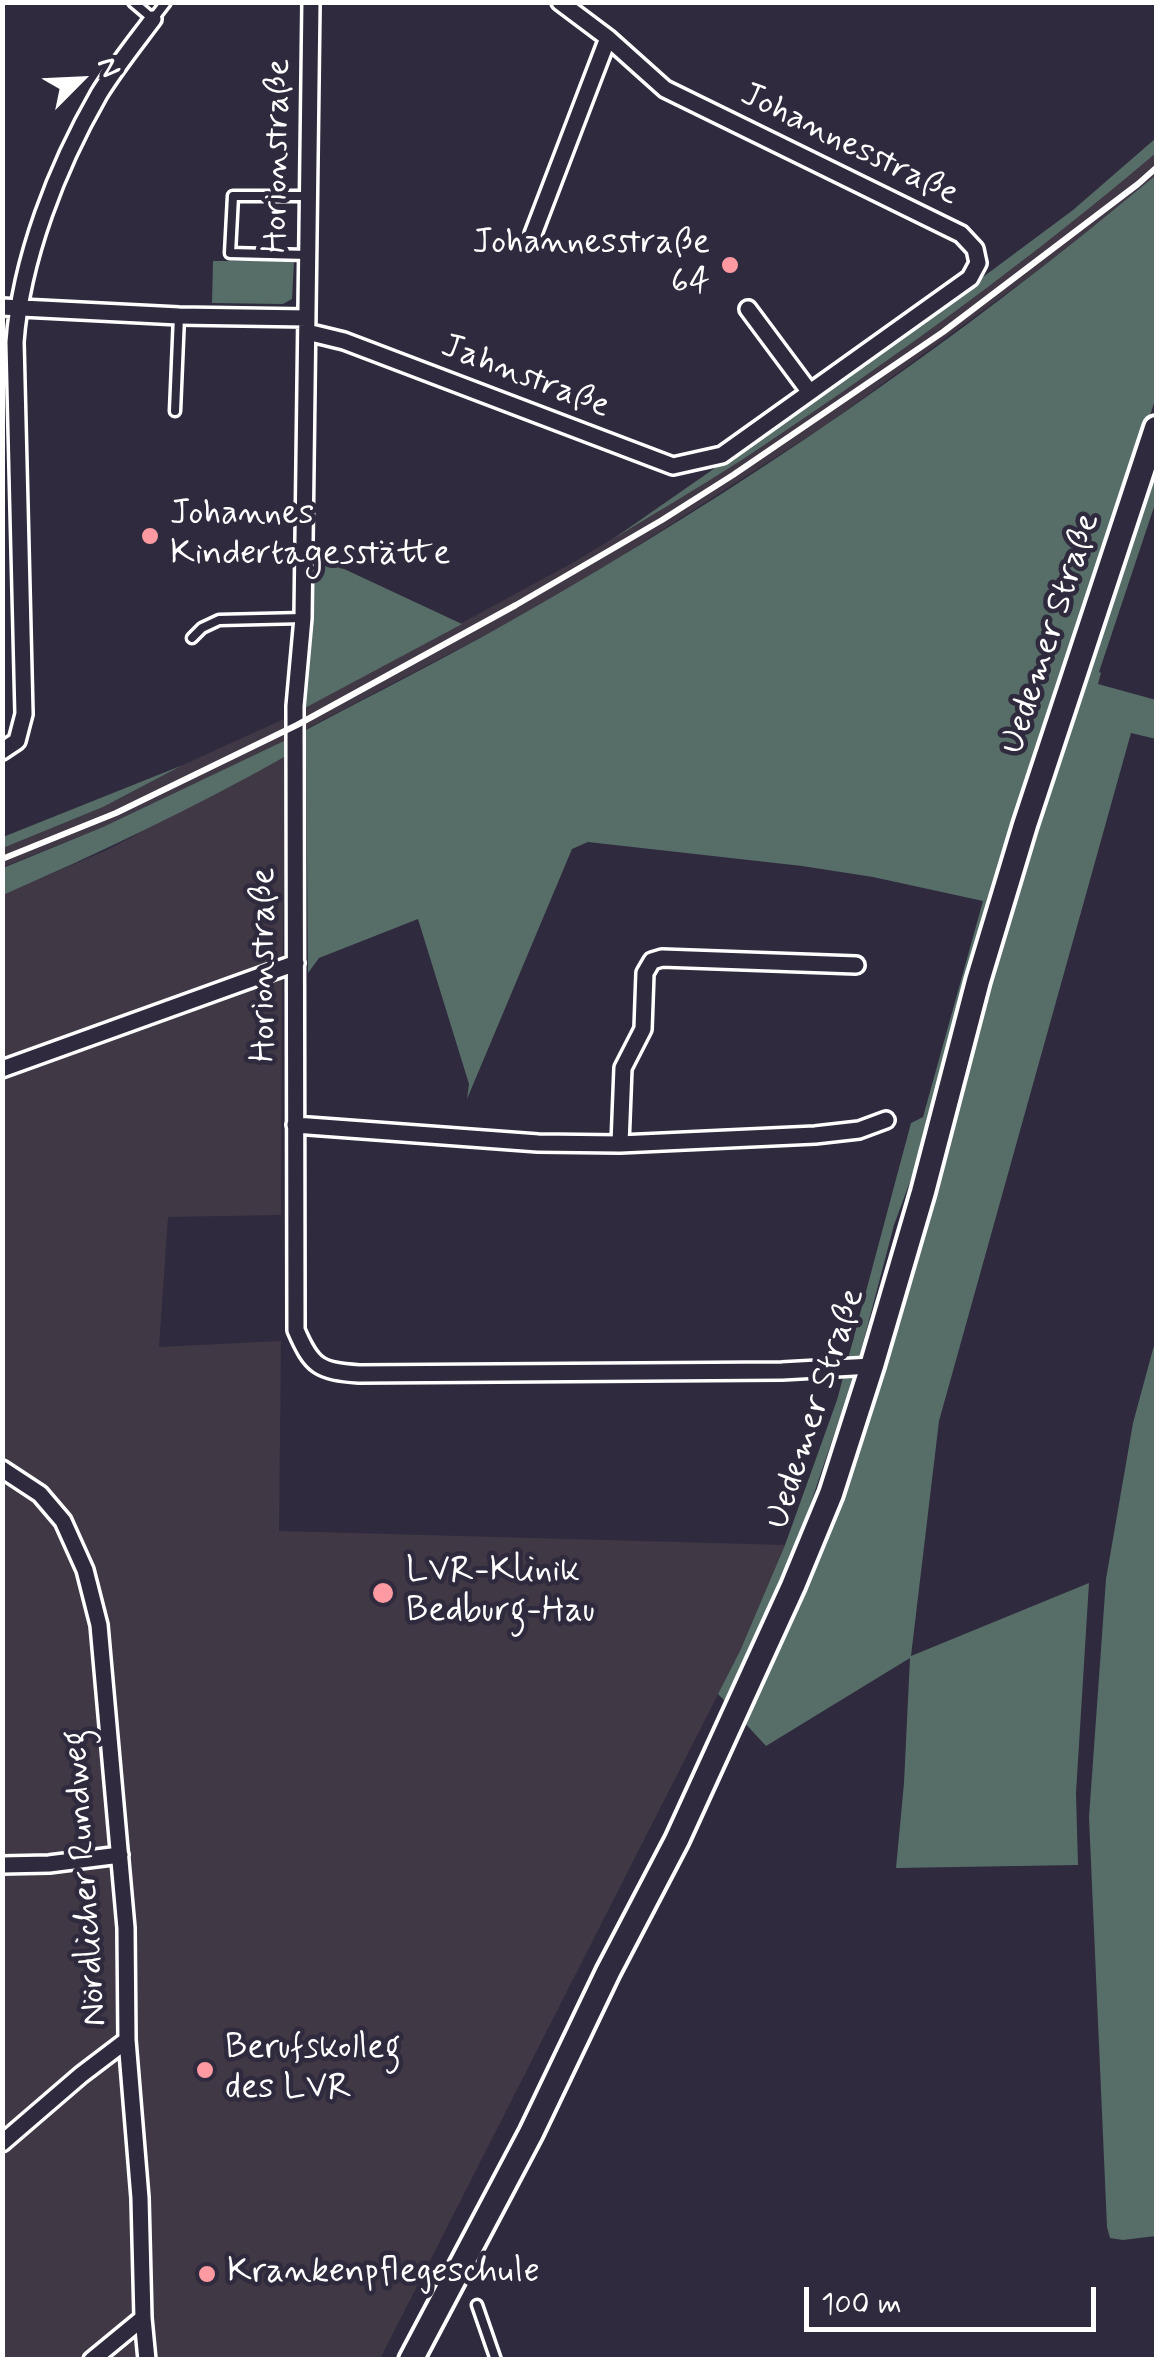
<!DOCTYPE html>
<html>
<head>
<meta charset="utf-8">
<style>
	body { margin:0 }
	#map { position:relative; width:1159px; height:2362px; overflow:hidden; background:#2f2a3d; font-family:Mynerve,sans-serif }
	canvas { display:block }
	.frame { position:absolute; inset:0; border:5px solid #fff; pointer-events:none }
	.north { position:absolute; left:30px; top:30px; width:100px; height:100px; -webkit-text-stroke:8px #2f2a3d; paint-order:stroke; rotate:66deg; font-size:28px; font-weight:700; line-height:40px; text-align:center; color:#fff }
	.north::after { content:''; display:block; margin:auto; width:35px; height:45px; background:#fff; clip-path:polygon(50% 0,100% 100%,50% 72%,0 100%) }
	.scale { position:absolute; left:804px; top:2287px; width:292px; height:45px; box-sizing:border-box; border:5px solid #fff; border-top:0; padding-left:12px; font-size:30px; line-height:35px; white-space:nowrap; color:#fff; -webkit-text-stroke:8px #2f2a3d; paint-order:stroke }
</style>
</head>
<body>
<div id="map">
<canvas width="1159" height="2362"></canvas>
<div class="frame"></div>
<div class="north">N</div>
<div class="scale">100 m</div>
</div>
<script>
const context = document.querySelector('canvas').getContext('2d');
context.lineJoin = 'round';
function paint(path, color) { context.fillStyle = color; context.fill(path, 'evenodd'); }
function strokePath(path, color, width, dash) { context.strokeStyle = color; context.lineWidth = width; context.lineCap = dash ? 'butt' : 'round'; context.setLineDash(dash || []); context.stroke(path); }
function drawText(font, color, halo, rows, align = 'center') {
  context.font = font + ' Mynerve,sans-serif'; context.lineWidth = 9; context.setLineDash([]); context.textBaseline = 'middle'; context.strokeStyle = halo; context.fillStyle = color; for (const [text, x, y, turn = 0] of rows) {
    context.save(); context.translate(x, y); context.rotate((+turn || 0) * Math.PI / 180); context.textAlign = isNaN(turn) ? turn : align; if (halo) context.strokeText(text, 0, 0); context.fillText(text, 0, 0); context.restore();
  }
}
const built = new Path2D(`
	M1156 153V175L1135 194 1033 274 829 423 620 557 512 621 306 729 305 708 574 562 761 448 896 354 1017 264Z
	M286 718V740L103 827 3 867V848L103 807 183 765Z
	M286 756 282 991 281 1215 168 1217 159 1347 281 1341 279 1531 785 1545 740 1651 380 2359H3L2 895 107 850Z`);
const green = new Path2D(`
	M1156 138V153C1032 258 899 355 763 446 714 479 663 508 613 539L893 344 1073 210Z
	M1156 175V397L989 908 932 1122 894 1225 862 1347 841 1414 805 1520 764 1616 753 1655 729 1705 718 1694 740 1651 785 1545 837 1400 911 1123 923 1117 983 901 873 877 802 866 588 842 572 849 467 1099 469 1084 418 919 319 958 308 973 306 730C375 693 446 658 514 619 740 491 957 342 1156 175Z
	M213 261H294L292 299 283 304 212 303Z
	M1156 464V501L1099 672 1101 673 1098 684 1156 700V739L1131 733 939 1421 911 1656 1089 1583 1076 1793 1078 1865 896 1868 904 1783 910 1658 766 1746 743 1721 817 1562 845 1495 913 1270 1007 922Z
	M312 554 462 624 305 708Z
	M286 740V756C194 808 99 853 3 895V868L103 827Z
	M183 765 103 807 3 848V837Z
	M1156 1338V2236L1123 2240 1110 2238 1107 2227 1089 1817 1106 1579 1133 1423Z`);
const lane = new Path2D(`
	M133 2 153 19 166 2
	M308 255 230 253 233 196H308
	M175 411 179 316
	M192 638 202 628 219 620 303 618
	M477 2305 496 2360`);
const street = new Path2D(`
	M311 2 303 618 295 706 296 1330C312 1367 319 1371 359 1374L782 1371 872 1366
	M533 234 608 38
	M2 307 179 316 307 318
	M748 309 809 391
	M307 332 344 341 673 466 722 455 970 278 978 263 975 249 961 234 665 89 608 38 560 2
	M2 751 17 741 24 714 15 342C21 259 57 167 99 94 115 68 135 43 153 19
	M2 1069 296 963
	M295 1125 538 1143 620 1144 815 1135 859 1130 886 1120
	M620 1144 623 1068 643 1029 645 973 652 961 662 958 856 965
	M2 1469 40 1494 63 1521 85 1570 99 1625 126 1928 127 2040 140 2198 143 2318 92 2360
	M2 1865 49 1864 120 1855
	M2 2143 81 2075 127 2040
	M143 2318 147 2360`);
const secondary = new Path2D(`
	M411 2360 531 2133 608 1972 677 1840 793 1586 831 1494 872 1366 923 1192 978 981 1025 825 1156 428`);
const rail = new Path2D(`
	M2 859 116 813 297 725 516 605 662 520 733 475 943 332 1138 184 1156 168`);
const markers = [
	[730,265,10,"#ff9aa2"],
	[150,536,10,"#ff9aa2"],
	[383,1593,12,"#ff9aa2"],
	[205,2070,10,"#ff9aa2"],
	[207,2274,10,"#ff9aa2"]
];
const streetNames = [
	["Johannesstraße",849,146,26],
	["Horionstraße",279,156,-89],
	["Jahnstraße",525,378,21],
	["Uedemer Straße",1052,634,-72],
	["Horionstraße",266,965,-90],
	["Uedemer Straße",817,1409,-72],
	["Nördlicher Rundweg",87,1878,-94]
];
const poiNames = [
	["Johannesstraße",710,245,"right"],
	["64",710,285,"right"],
	["Johannes",170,516],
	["Kindertagesstätte",170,556],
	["LVR-Klinik",406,1573],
	["Bedburg-Hau",406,1613],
	["Berufskolleg",225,2050],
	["des LVR",225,2090],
	["Krankenpflegeschule",227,2274]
];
paint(built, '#413845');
paint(green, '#576d68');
strokePath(lane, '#fff', 15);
strokePath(street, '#fff', 22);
strokePath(secondary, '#fff', 30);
strokePath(lane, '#2f2a3d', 8);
strokePath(street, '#2f2a3d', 15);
strokePath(secondary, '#2f2a3d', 22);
strokePath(rail, '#fff', 6);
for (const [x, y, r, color] of markers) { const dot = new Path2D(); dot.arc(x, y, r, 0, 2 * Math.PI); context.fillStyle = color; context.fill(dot); strokePath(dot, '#2f2a3d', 4); }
drawText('35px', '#fff', '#2f2a3d', streetNames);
drawText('35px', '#fff', '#2f2a3d', poiNames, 'left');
</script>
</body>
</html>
